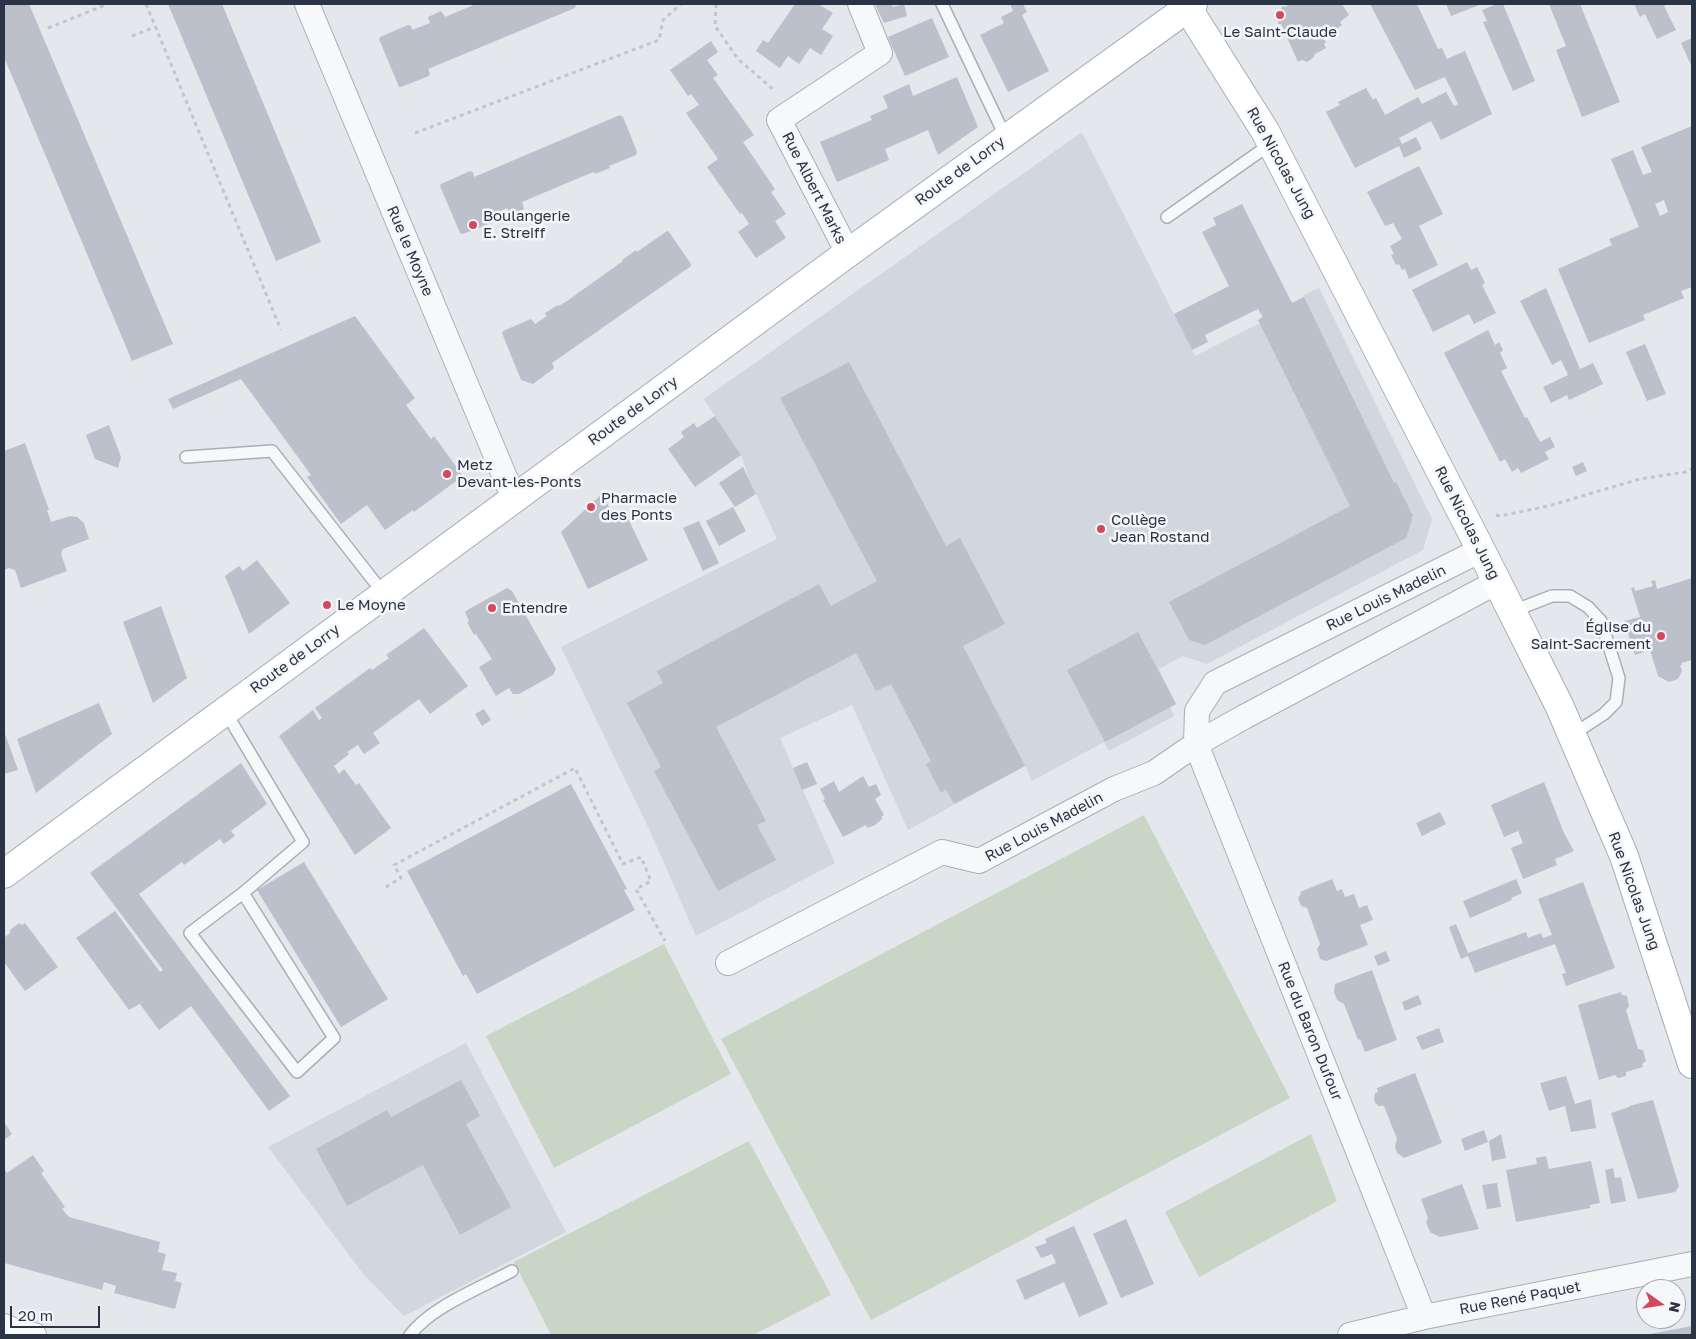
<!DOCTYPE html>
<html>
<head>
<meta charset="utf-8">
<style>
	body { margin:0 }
	#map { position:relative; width:1696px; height:1339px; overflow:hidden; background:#e4e7ec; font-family:"Golos Text",sans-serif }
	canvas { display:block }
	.frame { position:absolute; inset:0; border:5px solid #2b3445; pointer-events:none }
	.north { position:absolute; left:1636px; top:1279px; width:50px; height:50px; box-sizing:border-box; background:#f4f6f9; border:1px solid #a4a8b1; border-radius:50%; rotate:103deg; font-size:14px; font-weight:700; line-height:20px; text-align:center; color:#2b3445 }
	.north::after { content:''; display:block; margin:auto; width:18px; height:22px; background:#d1495b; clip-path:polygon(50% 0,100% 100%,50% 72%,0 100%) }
	.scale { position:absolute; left:10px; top:1306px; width:90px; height:22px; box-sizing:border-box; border:2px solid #2b3445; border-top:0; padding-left:6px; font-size:15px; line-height:18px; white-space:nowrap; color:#2b3445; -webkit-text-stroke:4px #f4f6f9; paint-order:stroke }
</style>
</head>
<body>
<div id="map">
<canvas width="1696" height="1339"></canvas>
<div class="frame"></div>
<div class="north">N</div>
<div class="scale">20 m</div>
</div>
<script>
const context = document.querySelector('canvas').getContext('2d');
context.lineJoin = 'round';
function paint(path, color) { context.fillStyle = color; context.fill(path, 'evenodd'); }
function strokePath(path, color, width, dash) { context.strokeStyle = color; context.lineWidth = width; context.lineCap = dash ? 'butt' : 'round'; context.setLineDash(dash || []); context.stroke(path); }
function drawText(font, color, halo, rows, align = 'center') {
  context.font = font + ' "Golos Text",sans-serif'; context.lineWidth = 5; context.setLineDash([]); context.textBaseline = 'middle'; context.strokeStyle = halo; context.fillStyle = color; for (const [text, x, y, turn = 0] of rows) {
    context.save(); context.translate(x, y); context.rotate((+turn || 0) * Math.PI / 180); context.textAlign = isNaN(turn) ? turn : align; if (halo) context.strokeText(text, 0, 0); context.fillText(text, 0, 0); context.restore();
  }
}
const built = new Path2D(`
	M1082 132 1195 356 1260 323 1258 320 1262 317V315L1291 300 1293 303 1303 297V295L1319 288 1432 519 1423 550 1207 664 1183 656 1159 669 1176 704 1170 707 1174 716 1109 751 1104 742 1032 781 1025 766 908 830 852 705 780 738 835 863 696 936 650 831 561 647 777 539 750 481 741 455 704 399Z
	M466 1043 566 1232 404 1316 364 1275 268 1147Z`);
const green = new Path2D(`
	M1144 815 1290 1098 871 1320 721 1039Z
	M664 944 731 1074 554 1168 486 1036Z
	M1311 1134 1337 1201 1199 1277 1165 1212Z
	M749 1141 831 1295 753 1335H551L514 1262Z`);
const building = new Path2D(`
	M4 4H29L173 344 132 361 4 57Z
	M168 4H222L321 242 276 261Z
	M476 4H576V5L575 8 428 69 430 73 429 76 401 87H399L379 39 380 37 408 25 411 26 412 30 430 23 428 17 441 11 445 17Z
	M795 4H818L833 13 822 29 833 36 821 55 810 48 799 64 788 56 780 68 756 51 763 40 768 43Z
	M875 4H892L893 7 904 4 907 16 884 23Z
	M1010 4H1023L1027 12 1022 15 1049 71 1008 92 980 35 1004 23 1001 17 1013 11Z
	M1290 4H1342L1349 15 1340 22 1342 25 1323 38 1326 42 1324 44 1326 48 1315 54 1313 58 1307 62 1302 60 1298 62 1281 24H1278L1282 6 1285 7Z
	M1370 4H1417L1438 49 1442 48 1447 59 1465 51 1492 114 1441 140 1431 121 1399 138 1402 144 1416 137 1422 149 1404 158 1399 146 1355 168 1326 112 1340 105 1338 102 1366 88 1373 100 1376 98 1385 115 1418 97 1422 104 1446 92 1454 106 1458 104 1445 77 1415 90Z
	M1446 4H1482L1451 16Z
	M1497 4H1503L1535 81 1513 91 1483 22 1487 21 1482 10Z
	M1549 4H1580L1620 102 1582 117 1556 50 1566 46Z
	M1634 4H1668L1664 6 1676 30 1657 39 1645 14 1640 17Z
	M932 18 949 57 905 76 888 37Z
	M1692 38V67L1681 43Z
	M711 41 718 52 707 60 718 75 713 78 754 135 743 142 775 189 771 192 786 214 775 221 786 238 756 258 738 232 749 224 742 213 740 214 707 167 718 159 686 113 699 105 691 94 688 96 670 70Z
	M957 77 978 127 938 155 928 130 885 149 889 160 837 182 820 142 872 120 870 116 888 108 883 96 909 84 913 96Z
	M620 115 623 117 630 134 637 152 636 155 609 166 610 168 595 174 594 172 586 175 522 202 524 209 510 214 507 208 491 216 492 220 491 223 463 234 460 233 440 186 441 184 470 171 473 172 474 177Z
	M1692 126V287L1681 291 1684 298 1643 315 1645 320 1589 343 1558 269 1612 245 1609 239 1639 227 1611 159 1633 150 1643 175 1652 172 1641 147ZM1664 200 1668 212 1660 216 1655 204Z
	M1419 166 1443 214 1419 226 1438 265 1409 279 1405 269 1402 270 1399 264 1396 265 1391 255 1394 254 1390 246 1402 239 1393 223 1385 226 1367 192Z
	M1242 204 1292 303 1304 297 1394 483 1396 482 1413 516 1411 517 1412 519 1406 538 1205 645 1189 640 1169 602 1350 506 1258 320 1263 317 1258 309 1205 335 1208 342 1192 350 1174 314 1229 286 1202 232 1216 225 1213 218Z
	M667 231 669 232 691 264V266L552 363 554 367 553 369 533 384 521 380 502 333 503 331 531 319 535 324 547 316 545 313 558 305 559 306 567 301 623 261 622 260 636 250 637 252Z
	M1467 262 1471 270 1477 267 1485 283 1482 285 1496 313 1474 324 1469 314 1433 332 1412 290Z
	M1546 288 1580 369 1593 363 1603 384 1569 400 1567 395 1551 403 1543 387 1568 375 1561 360 1552 365 1520 301Z
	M355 316 415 398 406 405 431 439 434 436 463 476 414 512 413 510 385 530 367 505 341 524 307 477 311 475 241 379 173 409 168 399Z
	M1488 330 1495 345 1499 342 1503 350 1500 353 1507 368 1501 371 1525 418 1527 417 1540 442 1550 437 1555 447 1545 452 1549 459 1521 473 1518 468 1512 472 1505 459 1500 462 1444 353Z
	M1645 344 1666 394 1647 401 1626 352Z
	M849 362 946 546 960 538 1005 624 963 646 1025 766 954 804 946 789 941 793 926 764 931 761 891 684 876 691 856 653 716 727 766 821 757 825 776 860 718 891 654 771 661 767 627 703 663 683 657 671 819 584 831 606 877 581 780 398Z
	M715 416 741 455 695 487 668 449 684 437 681 432 694 423 697 428Z
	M109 425 121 457 118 468 95 459 86 435Z
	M25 443 49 510H47L51 522 70 516 77 517 84 523 89 539 63 549 61 554 67 571 21 588 15 570 9 568 4 570V451Z
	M1583 462 1587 471 1576 476 1572 467Z
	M743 467 756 494 735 507 719 483Z
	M602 494 613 515 624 510 648 560 588 589 561 532Z
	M733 507 746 531 719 546 706 521Z
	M699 521 719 563 703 571 683 528Z
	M257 560 290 603 249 634 225 576 239 566 243 571Z
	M1692 578V660L1681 663 1682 665H1680L1682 671 1678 679 1669 682 1658 676 1650 650 1635 655 1624 621 1640 617 1631 588 1634 587 1635 591 1653 586 1651 581 1655 580 1657 589Z
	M507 588 512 591 556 669 553 675 519 694H513L509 688 496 696 479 667 492 659 476 634 474 635 467 622 469 621 465 612 469 609Z
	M161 606 187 678 153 703 123 622Z
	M424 628 468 686 430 714 419 699 373 733 380 743 364 754 358 745 347 752 349 754 334 766 339 774 344 769 356 785 359 783 391 828 355 855 279 736 313 710 319 720 322 718 315 708 370 668 372 670 389 658 386 655Z
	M1138 632 1176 704 1105 742 1067 670Z
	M99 703 112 734 36 793 17 739Z
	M484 709 491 720 482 726 475 714Z
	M4 731 18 770 4 774Z
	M807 762 817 784 802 790 793 768Z
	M241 763 267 804 231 831 235 836 224 844 220 839 184 865 182 862 139 894 290 1096 269 1111 191 1006 159 1030 140 1004 146 1000 129 1010 76 938 115 911 160 972 163 970 90 873Z
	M863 776 869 787 876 784 881 795 875 799 884 815 881 817 882 819 875 825 867 828 866 825 843 837 823 800 825 799 820 789 834 781 839 792Z
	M1544 782 1564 833 1574 851 1555 859 1557 865 1523 879 1511 848 1523 843 1519 833 1518 831 1504 837 1491 805Z
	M571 784 627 889 624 890 635 910 477 994 466 974 463 976 407 871Z
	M1440 812 1446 824 1422 836 1416 823Z
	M304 862 388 999 341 1027 257 890Z
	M1332 879 1337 891 1342 889 1345 897 1354 894 1359 908 1367 905 1373 920 1360 925 1368 945 1326 961 1320 959 1317 949 1320 944 1307 908 1301 906 1298 898 1301 894 1300 892Z
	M1516 879 1522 893 1511 898 1512 900 1470 918 1463 901Z
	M1583 882 1615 968 1566 986 1562 974 1566 973 1555 944 1475 973 1468 956 1461 959 1449 927 1456 924 1468 953 1526 932 1528 938 1541 933 1543 938 1552 935 1538 899Z
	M19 923 22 925 25 923 58 967 25 991 4 962V938L10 933V930Z
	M1386 951 1390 961 1378 966 1374 956Z
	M1372 970 1397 1040 1365 1052 1360 1039 1358 1040 1344 1004 1337 1000 1334 992 1335 984Z
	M1621 992 1622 995 1627 996 1629 1006 1626 1010 1638 1049 1643 1050 1646 1061 1642 1064 1643 1067 1626 1072V1076L1618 1078 1615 1075 1599 1080 1578 1005Z
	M1418 995 1422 1004 1405 1011 1402 1002Z
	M1439 1028 1444 1042 1422 1050 1416 1037Z
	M1415 1073 1442 1143 1404 1158 1397 1153 1395 1146 1397 1139 1384 1106H1379L1375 1103 1374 1098 1375 1093 1378 1092 1377 1088Z
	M1566 1076 1575 1104 1591 1099 1596 1128 1571 1132 1565 1106 1549 1111 1540 1083Z
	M461 1080 480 1116 466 1124 511 1207 460 1235 423 1165 347 1206 316 1149 387 1110 391 1117Z
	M1653 1100 1679 1186 1675 1192 1638 1199 1611 1113 1629 1107V1106Z
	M4 1122 12 1134 4 1140Z
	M1484 1130 1488 1142 1465 1151 1461 1139Z
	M1501 1134 1506 1158 1492 1161 1489 1141Z
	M33 1155 44 1171 41 1173 65 1207 62 1209 69 1217 160 1242 158 1252 166 1254 162 1270 177 1273 175 1281 182 1283 175 1309 114 1293 116 1286 104 1282 102 1290 4 1263V1168L7 1173Z
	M1546 1156 1549 1169 1591 1161 1600 1203 1590 1205V1208L1516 1222 1506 1170 1537 1164 1536 1158Z
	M1613 1168 1615 1178 1621 1177 1626 1201 1611 1204 1605 1170Z
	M1497 1183 1501 1207 1487 1209 1482 1185Z
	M1462 1184 1479 1229 1440 1237 1430 1232 1426 1222 1428 1218 1421 1199Z
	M1126 1219 1154 1284 1121 1298 1093 1234Z
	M1074 1226 1108 1304 1079 1317 1064 1282 1025 1300 1016 1280 1056 1263 1052 1254 1041 1258 1035 1247 1047 1243 1045 1239Z
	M1692 1326V1335H1650V1334Z`);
const path = new Path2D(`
	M146 4 281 330
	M716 4 715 26 738 59 775 91
	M48 28 108 4
	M132 36 155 27
	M415 133 659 40 663 20 681 4
	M1496 515 1500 516 1548 506 1640 479 1685 472 1692 469
	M386 887 401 878 394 865 575 768 623 864 641 857 651 881 636 889 665 941`);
const lane = new Path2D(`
	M942 4 1006 138
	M1167 217 1272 143
	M186 457 272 451 384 594
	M1513 611 1552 596H1570L1588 607 1601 621 1619 678 1616 702 1604 714 1572 735
	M225 711 303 842 243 893 190 933 297 1072 334 1038 243 893
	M410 1335C431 1307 480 1288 512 1271`);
const street = new Path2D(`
	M307 4 514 499
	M848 253 779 120 880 53 860 4
	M728 963 942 852 979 861 1114 789 1154 773 1196 744 1244 717 1497 582
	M1424 1317 1196 744 1197 711 1215 683 1481 550
	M4 1326 15 1331 34 1335
	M1350 1335 1424 1317 1692 1264`);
const secondary = new Path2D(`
	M1187 7 1265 131 1481 550 1559 705 1624 856 1692 1064`);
const primary = new Path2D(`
	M4 874 848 253 1193 4`);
const markers = [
	[1280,15,5,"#d1495b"],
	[473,225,5,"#d1495b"],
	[447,474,5,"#d1495b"],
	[591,507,5,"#d1495b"],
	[1101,529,5,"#d1495b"],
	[327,605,5,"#d1495b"],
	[492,608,5,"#d1495b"],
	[1661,636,5,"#d1495b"]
];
const poiNames = [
	["Le Saint-Claude",1280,32,"center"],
	["Boulangerie",483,216],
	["E. Streiff",483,233],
	["Metz",457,465],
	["Devant-les-Ponts",457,482],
	["Pharmacie",601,498],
	["des Ponts",601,515],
	["Collège",1111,520],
	["Jean Rostand",1111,537],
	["Le Moyne",337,605],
	["Entendre",502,608],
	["Église du",1651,627,"right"],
	["Saint-Sacrement",1651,644,"right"]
];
const streetNames = [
	["Rue Nicolas Jung",1281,163,61],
	["Route de Lorry",960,171,-36],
	["Rue Albert Marks",814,188,63],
	["Rue le Moyne",410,251,67],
	["Route de Lorry",633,411,-36],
	["Rue Nicolas Jung",1467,523,63],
	["Rue Louis Madelin",1386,598,-26],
	["Route de Lorry",295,659,-36],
	["Rue Louis Madelin",1044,827,-28],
	["Rue Nicolas Jung",1634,891,70],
	["Rue du Baron Dufour",1310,1031,68],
	["Rue René Paquet",1520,1298,-11]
];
paint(built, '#d2d6de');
paint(green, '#c9d6c5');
paint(building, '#bbc0ca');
strokePath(lane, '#a9aeb7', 14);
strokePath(street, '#a9aeb7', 26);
strokePath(secondary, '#a9aeb7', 30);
strokePath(primary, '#a3abb8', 30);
strokePath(path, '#c2c5cb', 3, [4, 4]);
strokePath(lane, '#f7f8fa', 11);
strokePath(street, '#f7f8fa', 24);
strokePath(secondary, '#fff', 28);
strokePath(primary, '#fff', 28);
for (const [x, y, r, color] of markers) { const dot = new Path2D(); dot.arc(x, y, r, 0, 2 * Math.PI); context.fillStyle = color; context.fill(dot); strokePath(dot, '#f4f6f9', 2); }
drawText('15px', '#2b3445', '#f4f6f9', poiNames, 'left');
drawText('15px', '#2b3445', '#f4f6f9', streetNames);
</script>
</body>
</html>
